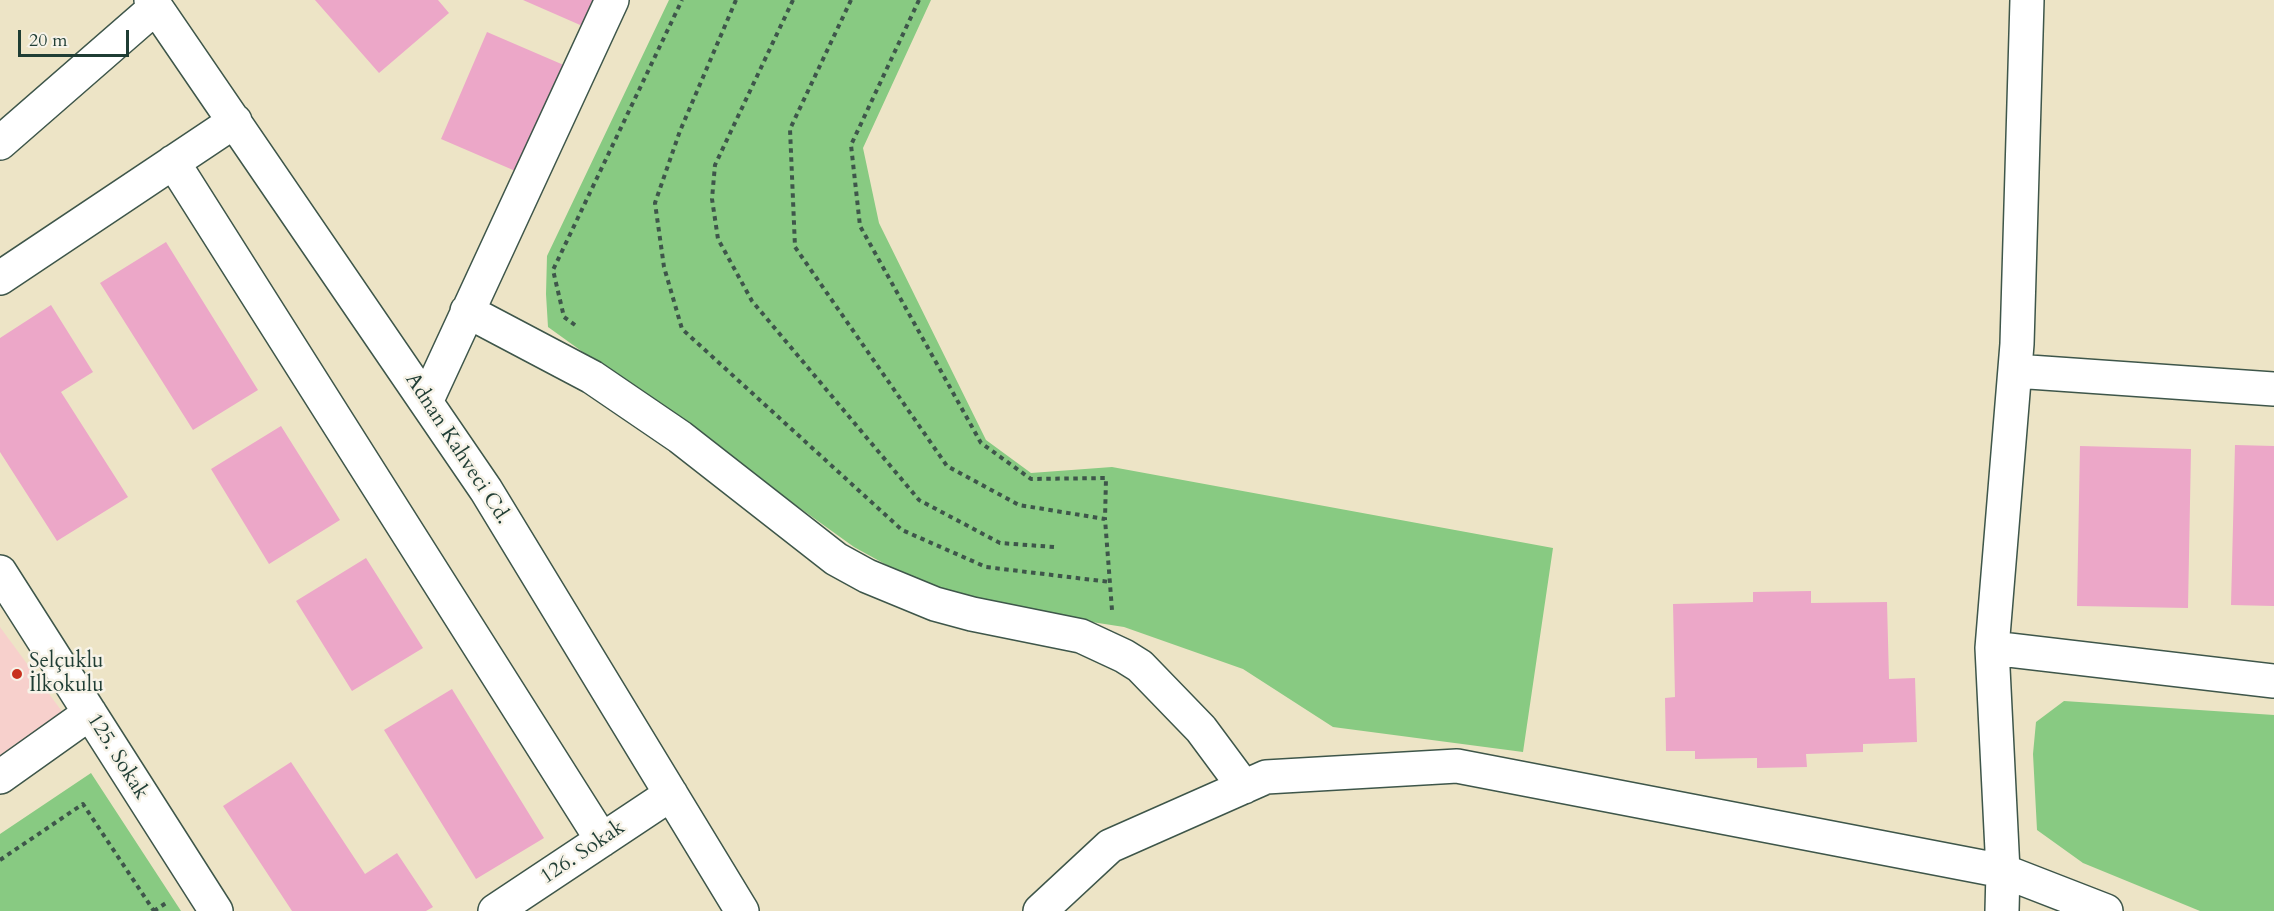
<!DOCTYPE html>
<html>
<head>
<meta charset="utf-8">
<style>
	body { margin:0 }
	#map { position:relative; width:2274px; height:911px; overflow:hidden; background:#ede4c6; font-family:Cardo,serif }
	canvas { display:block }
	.scale { position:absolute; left:18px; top:30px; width:111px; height:27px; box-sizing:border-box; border:3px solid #1f3d34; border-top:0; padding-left:8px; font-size:18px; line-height:21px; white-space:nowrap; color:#1f3d34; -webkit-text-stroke:4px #f7f3e8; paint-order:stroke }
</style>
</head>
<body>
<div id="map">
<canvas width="2274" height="911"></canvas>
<div class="scale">20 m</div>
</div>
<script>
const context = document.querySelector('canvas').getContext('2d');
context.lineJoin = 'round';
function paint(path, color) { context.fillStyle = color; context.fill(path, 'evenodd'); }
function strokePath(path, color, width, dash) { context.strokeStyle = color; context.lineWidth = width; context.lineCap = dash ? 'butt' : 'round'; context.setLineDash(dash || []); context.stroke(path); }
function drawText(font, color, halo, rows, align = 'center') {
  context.font = font + ' Cardo,serif'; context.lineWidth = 5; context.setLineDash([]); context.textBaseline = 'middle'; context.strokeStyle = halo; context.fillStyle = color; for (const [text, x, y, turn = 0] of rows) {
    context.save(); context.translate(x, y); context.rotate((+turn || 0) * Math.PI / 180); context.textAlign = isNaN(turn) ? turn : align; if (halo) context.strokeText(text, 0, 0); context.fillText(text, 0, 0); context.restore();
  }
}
const built = new Path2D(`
	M0 627 69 721 0 767Z`);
const green = new Path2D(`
	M669 0H931L863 148 879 223 986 440 1031 473 1112 467 1553 548 1523 752 1333 727 1243 669 1124 627 950 600 854 547 548 327 546 294 547 256Z
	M2064 701 2274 715V911H2200L2083 863 2037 830 2033 754 2036 722Z
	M91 773 181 911H0V834Z`);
const building = new Path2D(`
	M315 0H438L449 13 379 73Z
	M523 0H599L587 28Z
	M487 32 566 66 520 173 441 139Z
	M166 242 258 390 193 430 100 283Z
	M51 305 93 372 61 392 128 497 57 541 0 452V338Z
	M281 426 340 520 269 564 211 469Z
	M2235 445 2274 446V606L2231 605Z
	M2080 446 2191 449 2188 608 2077 606Z
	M366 558 423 648 352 691 296 601Z
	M1811 591V603L1887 602 1889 679 1915 678 1917 742 1863 744V752L1806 754 1807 767 1757 768V758L1695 759V751H1666L1665 698 1675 697 1673 604 1753 602V592Z
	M452 689 544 838 476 879 384 730Z
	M291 762 365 874 397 853 433 907 426 911H292L223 806Z`);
const path = new Path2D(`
	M736 0 680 131 655 203 664 267 682 329 902 530 986 567 1110 582
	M793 0 715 165 712 199 718 239 752 301 919 500 1000 543 1054 547
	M851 0 790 129 795 247 947 466 1019 505 1105 519 1112 610
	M919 0 851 145 860 226 981 443 1031 479 1106 478 1105 519
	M575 325 564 317 553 270 682 0
	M0 860 83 804 154 911
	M154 911 169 901`);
const minor = new Path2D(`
	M151 0 486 490 742 911
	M0 143 156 7
	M173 162 602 840
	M0 278 235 121
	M467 311 592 377 680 437 836 559 867 576 935 604 972 614 1081 636 1124 656 1140 666 1201 729 1244 787
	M2015 371 2274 389
	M426 402 612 0
	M0 572 216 911
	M1992 648 2274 681
	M0 777 90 713
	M495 911 671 794
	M1040 911 1110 846 1266 777 1457 766 2003 871 2106 911
	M2002 911 2003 871 1992 648 2017 344 2027 0`);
const markers = [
	[17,674,6,"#c8321e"]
];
const streetNames = [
	["Adnan Kahveci Cd.",457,449,57],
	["125. Sokak",117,757,58],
	["126. Sokak",583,853,-34]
];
const poiNames = [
	["Selçuklu",29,662],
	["İlkokulu",29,686]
];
paint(built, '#f7d0cc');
paint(green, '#88ca82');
paint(building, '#eca7c8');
strokePath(minor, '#3e564a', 36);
strokePath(path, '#3e564a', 4, [4.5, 4.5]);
strokePath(minor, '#fff', 33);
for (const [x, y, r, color] of markers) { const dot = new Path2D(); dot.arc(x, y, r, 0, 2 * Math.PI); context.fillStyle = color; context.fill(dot); strokePath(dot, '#f7f3e8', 2); }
drawText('21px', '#1f3d34', '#f7f3e8', streetNames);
drawText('21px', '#1f3d34', '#f7f3e8', poiNames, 'left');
</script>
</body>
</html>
